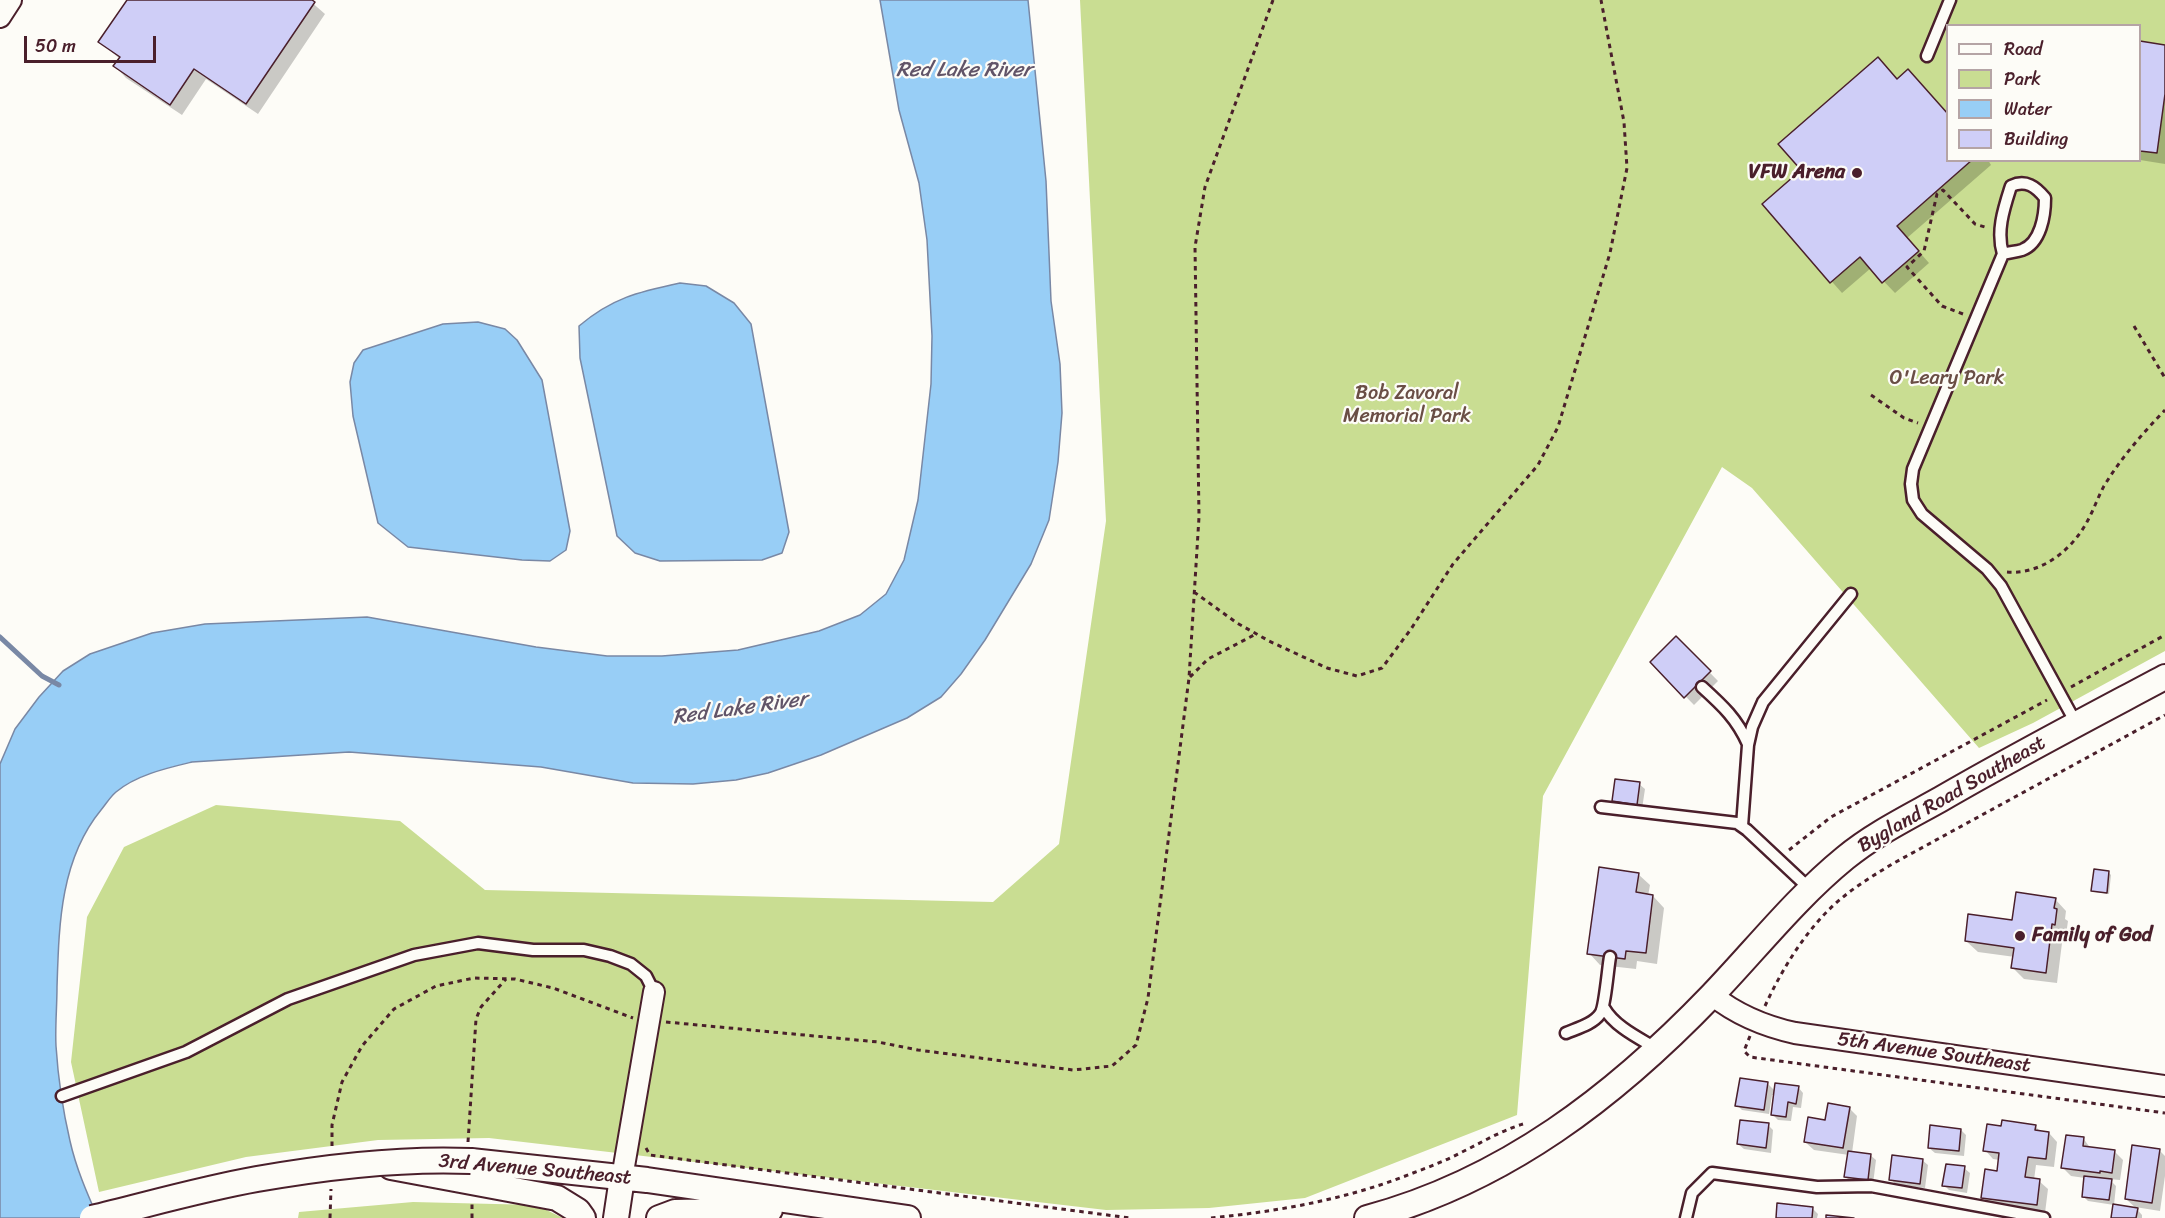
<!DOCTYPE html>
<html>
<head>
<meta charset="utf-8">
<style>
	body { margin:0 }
	#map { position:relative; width:2165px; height:1218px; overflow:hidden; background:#fdfcf7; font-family:Sriracha,sans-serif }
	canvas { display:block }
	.legend { position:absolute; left:1946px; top:24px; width:195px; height:138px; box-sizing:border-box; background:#fdfcf7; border:2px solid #b5a4a5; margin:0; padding:8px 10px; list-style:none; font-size:18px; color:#4a1f2b }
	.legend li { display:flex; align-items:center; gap:12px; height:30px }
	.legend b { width:30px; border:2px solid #b5a4a5 }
	.scale { position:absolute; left:24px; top:36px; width:132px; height:27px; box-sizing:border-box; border:3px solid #4a1f2b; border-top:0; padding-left:8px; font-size:18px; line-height:21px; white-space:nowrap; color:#4a1f2b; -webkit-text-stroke:4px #fdfcf7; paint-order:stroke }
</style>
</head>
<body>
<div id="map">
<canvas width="2165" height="1218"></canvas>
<ul class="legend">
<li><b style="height:8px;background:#fdfcf7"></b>Road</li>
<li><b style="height:16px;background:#c9dd92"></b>Park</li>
<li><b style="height:16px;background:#98cef6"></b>Water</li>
<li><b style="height:16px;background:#cfcef7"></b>Building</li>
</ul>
<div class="scale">50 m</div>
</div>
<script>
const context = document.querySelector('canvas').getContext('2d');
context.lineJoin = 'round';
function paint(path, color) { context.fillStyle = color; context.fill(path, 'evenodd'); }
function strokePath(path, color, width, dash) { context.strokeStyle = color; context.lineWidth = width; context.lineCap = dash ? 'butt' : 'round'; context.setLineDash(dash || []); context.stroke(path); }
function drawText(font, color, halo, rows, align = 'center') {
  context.font = font + ' Sriracha,sans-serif'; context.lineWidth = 4.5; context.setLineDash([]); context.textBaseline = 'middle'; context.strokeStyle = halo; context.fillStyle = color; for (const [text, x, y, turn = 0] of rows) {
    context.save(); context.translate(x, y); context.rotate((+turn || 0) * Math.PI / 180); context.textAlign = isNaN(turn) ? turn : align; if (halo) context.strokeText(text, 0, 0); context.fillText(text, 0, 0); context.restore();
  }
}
const green = new Path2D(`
	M1080 0H2165V651L2033 723 1979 748 1752 488 1722 467 1543 796 1517 1115 1305 1198 1209 1208 1106 1210 489 1138 378 1140 246 1157 99 1192 71 1062 87 917 124 847 216 805 400 821 485 890 993 902 1059 844 1106 521ZM1948 26H2140V160H1948Z
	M413 1202 536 1205 563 1218H298L299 1212Z`);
const water = new Path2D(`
	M880 0H1028L1046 181 1051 301 1060 364 1062 413 1058 462 1049 520 1031 564 985 640 961 674 941 697 907 718 821 755 768 773 736 780 693 784 633 783 541 767 349 752 192 762C167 768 136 775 116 792 110 797 106 804 101 810 60 860 59 925 57 987 57 1007 55 1027 56 1046 58 1077 63 1111 70 1141 76 1168 87 1193 98 1218H0V764L15 729 39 697 63 671 90 654 152 633 205 624 367 617 536 647 607 656H662L738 650 819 631 860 615 886 594 904 560 918 500 931 384 932 336 927 240 919 183 899 110Z
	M680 283 706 286 734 303 751 324 789 532 782 553 762 560 660 561 635 553 617 536 580 358 579 326C612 298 638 292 680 283Z
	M478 322 505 329 517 340 542 380 570 531 566 550 550 561 522 560 408 547 378 523 353 416 350 382 354 363 363 350 443 324Z`);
const shadow = new Path2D(`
	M129 0H309L325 14 258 114 206 79 182 115 126 78 115 66 120 59 100 42Z
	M2140 43 2165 46V164L2140 160Z
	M1908 71 1948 114V160H1988L1991 165 1907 238 1929 263 1895 293 1871 268 1842 293 1764 205Z
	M1676 638 1718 681 1694 705 1652 662Z
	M1639 784 1645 789 1642 809 1619 806 1613 801Z
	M2109 873 2111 875 2109 894 2095 892 2093 890Z
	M1638 874 1650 885 1648 896H1653L1664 908 1657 964 1637 961 1636 969 1600 965 1589 953Z
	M2055 899 2066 911 2065 919 2068 921 2066 935H2063L2057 983 2024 979 2013 968 2015 957 1978 952 1966 941 2013 922Z
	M1767 1083 1775 1091 1798 1087 1803 1093 1801 1108 1793 1107 1791 1121 1778 1120 1772 1114 1775 1095H1772L1769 1114 1742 1110 1737 1105Z
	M1849 1108 1857 1116 1852 1153 1870 1155 1876 1160 1873 1184 1851 1182 1846 1177 1849 1155 1814 1150 1805 1142 1826 1121Z
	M1768 1125 1773 1130 1771 1153 1744 1149 1738 1144Z
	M2035 1126 2042 1133H2049L2057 1142 2054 1167 2036 1165 2034 1180 2039 1181 2048 1189 2045 1213 1991 1206 1983 1197 1998 1173 2000 1160 1993 1159 1985 1150 2002 1127Z
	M1961 1130 1966 1135 1964 1156 1935 1153 1929 1148Z
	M2083 1138 2091 1149 2115 1152 2123 1160 2120 1180 2109 1179 2116 1186 2114 1205 2088 1201 2083 1196 2085 1178 2071 1176 2063 1168Z
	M2159 1150 2165 1156V1176L2160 1211 2135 1207 2142 1215V1218H2113L2137 1209 2126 1199Z
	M1922 1160 1928 1165 1925 1188 1896 1185 1891 1179Z
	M1964 1168 1970 1173 1967 1193 1949 1190 1944 1185Z
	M1813 1209 1818 1214 1817 1218H1777Z`);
const stream = new Path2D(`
	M0 637 42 676 59 685`);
const building = new Path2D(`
	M127 0H312L315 2 246 104 194 69 170 105 113 66 120 57 98 42Z
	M2140 41 2165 45V94L2157 153 2140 151Z
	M1878 57 1897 79 1908 69 1948 114V160H1972L1897 226 1919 251 1882 283 1860 257 1830 283 1762 204 1801 170 1778 144Z
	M1676 636 1711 671 1684 698 1650 662Z
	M1615 779 1640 782 1637 805 1612 801Z
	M1599 867 1639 873 1636 892 1653 895 1646 953 1626 951 1625 959 1587 954Z
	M2094 869 2109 871 2107 893 2091 891Z
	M2016 892 2056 898 2054 908 2057 909 2055 925 2052 924 2046 973 2011 968 2014 948 1965 941 1968 914 2012 920Z
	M1740 1078 1768 1082 1764 1110 1735 1106Z
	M1775 1083 1799 1086 1796 1104 1788 1102 1786 1117 1771 1115Z
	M1828 1103 1850 1107 1843 1148 1804 1142 1808 1117 1825 1120Z
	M1740 1120 1769 1123 1766 1148 1737 1144Z
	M2002 1120 2036 1125 2035 1130 2049 1132 2046 1159 2028 1157 2025 1177 2040 1179 2037 1205 1981 1198 1985 1169 1997 1171 1999 1153 1983 1151 1987 1124 2001 1126Z
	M1930 1125 1961 1129 1959 1151 1928 1148Z
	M2066 1135 2084 1137 2083 1146 2115 1150 2112 1173 2100 1171V1173L2061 1168Z
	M2132 1145 2160 1149 2152 1203 2125 1199Z
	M1848 1151 1871 1154 1868 1180 1844 1177Z
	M1892 1155 1923 1159 1920 1184 1889 1180Z
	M1946 1164 1965 1166 1962 1188 1942 1186Z
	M2084 1176 2112 1179 2109 1200 2082 1197Z
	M1777 1203 1813 1207 1812 1218H1776Z
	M2113 1204 2138 1208 2136 1218H2111Z
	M1826 1215 1854 1218H1826Z`);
const path = new Path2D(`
	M1963 314 1942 306 1907 267 1924 251 1937 194 1943 190 1975 224 1988 228
	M2134 326 2165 378
	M1871 395 1904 418 1918 423
	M2007 572C2042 575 2073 549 2088 520 2094 509 2098 497 2104 486 2121 458 2142 434 2165 410
	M1194 592 1237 623 1269 641 1327 668 1357 676 1382 668 1411 629 1453 564 1538 465 1558 427 1610 253 1627 168 1624 122 1601 0
	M1190 677 1208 659 1256 634
	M2071 687 2165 635
	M1789 850 1831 817 2047 700
	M1765 1006C1782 969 1806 930 1836 903 1854 887 1874 875 1894 863L2165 715
	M666 1022 878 1042 918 1050 1073 1070 1112 1066 1136 1045 1148 998 1189 678 1199 517 1195 247 1205 187 1273 0
	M1750 1036 1744 1051 1750 1057 2165 1113
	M468 1142 476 1019 481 1007 506 979
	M332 1146V1125L342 1082 362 1046 394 1009 436 986 474 978 515 979 553 988 633 1018
	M646 1148 650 1155 1130 1218
	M330 1218 331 1189
	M472 1218V1202
	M1211 1218C1281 1211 1348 1199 1413 1173 1429 1167 1445 1161 1460 1153 1481 1143 1500 1131 1523 1124`);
const service = new Path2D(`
	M1927 56 1950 0
	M2003 254C2009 252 2016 252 2022 250 2041 243 2045 215 2045 198 2036 187 2026 179 2011 186 2004 208 1996 231 2003 254L1913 469 1911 484 1913 500 1922 514 1987 569 2001 586 2077 725
	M1702 687C1723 706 1737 719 1748 744
	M1601 807 1737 823 1747 830 1810 889
	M1742 826 1748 745 1752 727 1763 702 1851 594
	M1604 1008C1615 1027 1639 1038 1657 1049
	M1566 1033C1578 1028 1593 1024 1600 1014 1605 1008 1608 967 1610 957
	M62 1096 186 1052 288 999 414 955 478 943 533 950H584L610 956 631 964 646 976 654 992
	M1686 1218 1692 1193 1712 1173 1817 1187 1871 1186 2044 1218`);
const minor = new Path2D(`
	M0 17 11 0
	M1712 995C1737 1015 1763 1026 1795 1033L2165 1086
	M622 1178 654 992`);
const tertiary = new Path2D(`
	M471 1161 647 1180 908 1218
	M391 1167 557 1198 578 1211 583 1218
	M616 1218 622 1178
	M659 1218 675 1212 770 1210
	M1367 1218C1505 1181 1615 1096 1712 995 1756 949 1796 898 1845 858 1874 834 1909 817 1941 799 2015 756 2090 717 2165 677`);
const tertiaryBridge = new Path2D(`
	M92 1218C146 1205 201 1189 257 1179 325 1167 401 1158 471 1161`);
const markers = [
	[1857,173,6,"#4a1f2b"],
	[2020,936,6,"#4a1f2b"]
];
const poiNames = [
	["VFW Arena",1845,173],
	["Family of God",2032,936,"left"]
];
const parkNames = [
	["O'Leary Park",1947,379],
	["Bob Zavoral",1407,394],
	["Memorial Park",1407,417]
];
const streetNames = [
	["Bygland Road Southeast",1952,795,-30],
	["5th Avenue Southeast",1934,1053,8],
	["3rd Avenue Southeast",535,1170,5]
];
const waterNames = [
	["Red Lake River",964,71],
	["Red Lake River",740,709,-8]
];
paint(green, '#c9dd92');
paint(water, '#98cef6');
strokePath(water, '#7988a5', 1.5);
paint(shadow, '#0003');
strokePath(stream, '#7988a5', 5);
paint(building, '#cfcef7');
strokePath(building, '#4a1f2b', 1.5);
strokePath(service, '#4a1f2b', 15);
strokePath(minor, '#4a1f2b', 24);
strokePath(tertiary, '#4a1f2b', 28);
strokePath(path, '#4a1f2b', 3, [4.5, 4.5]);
strokePath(service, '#fdfcf7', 10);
strokePath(minor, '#fdfcf7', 20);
strokePath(tertiary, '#fdfcf7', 24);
strokePath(tertiaryBridge, '#4a1f2b', 28, []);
strokePath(tertiaryBridge, '#fdfcf7', 24);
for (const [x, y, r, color] of markers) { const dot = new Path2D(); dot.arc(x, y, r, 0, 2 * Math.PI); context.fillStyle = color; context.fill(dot); strokePath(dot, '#fdfcf7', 2); }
drawText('bold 20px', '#4a1f2b', '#fdfcf7', poiNames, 'right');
drawText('20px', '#6a4e45', '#fdfcf7', parkNames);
drawText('20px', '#4a1f2b', '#fdfcf7', streetNames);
drawText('italic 21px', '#615468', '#fdfcf7', waterNames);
</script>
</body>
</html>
